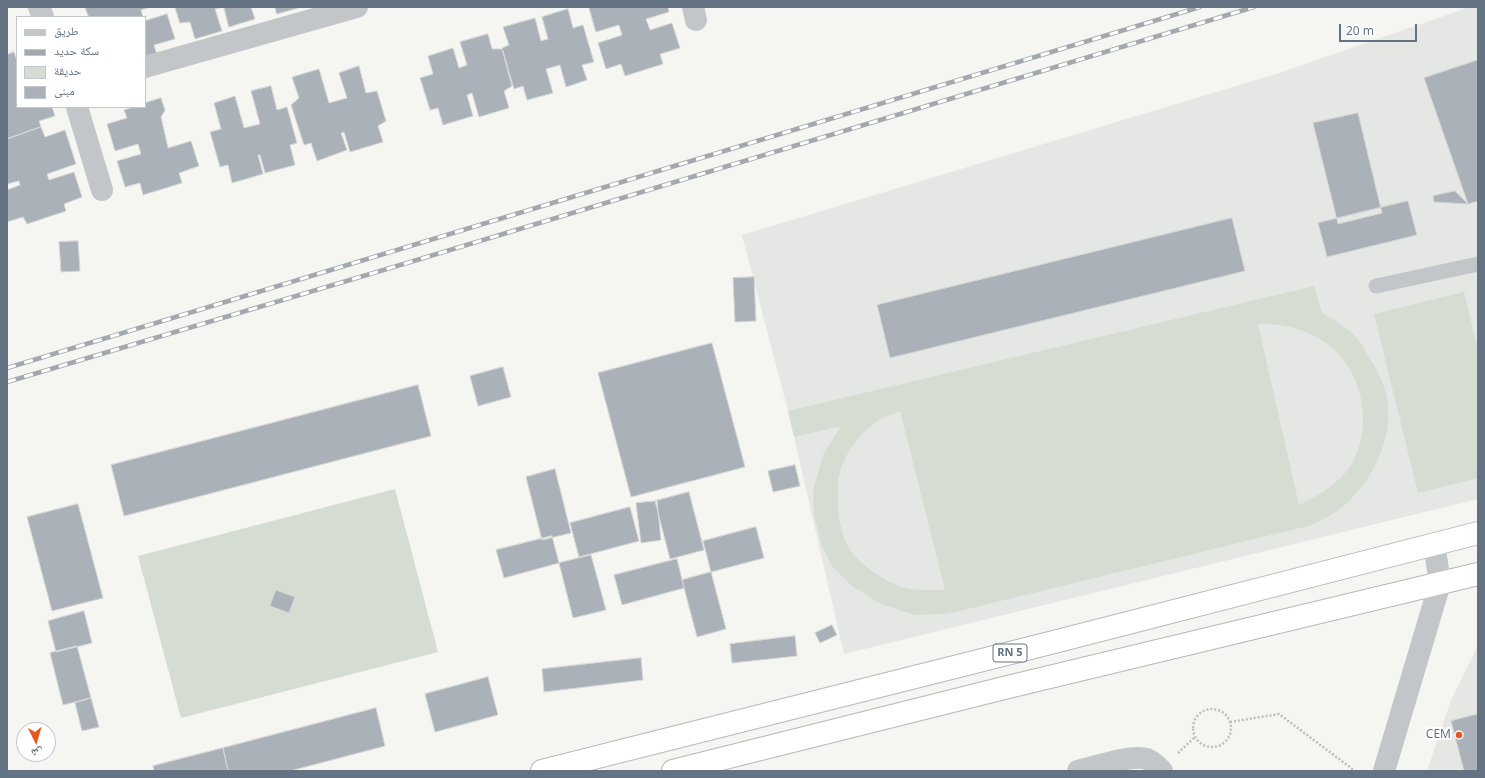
<!DOCTYPE html>
<html>
<head>
<meta charset="utf-8">
<style>
	body { margin:0 }
	#map { position:relative; width:1485px; height:778px; overflow:hidden; background:#f5f5f1; font-family:"Noto Sans","Noto Naskh Arabic",sans-serif }
	canvas { display:block }
	.frame { position:absolute; inset:0; border:8px solid #637383; pointer-events:none }
	.legend { position:absolute; left:16px; top:16px; width:130px; height:92px; box-sizing:border-box; background:#fff; border:1px solid #c1c7cd; margin:0; padding:5px 7px; list-style:none; font-size:12px; color:#637383 }
	.legend li { display:flex; align-items:center; gap:8px; height:20px }
	.legend b { width:20px; border:1px solid #c1c7cd }
	.north { position:absolute; left:16px; top:722px; width:40px; height:40px; box-sizing:border-box; background:#fff; border:1px solid #c1c7cd; border-radius:50%; rotate:175deg; font-size:11px; font-weight:700; line-height:16px; text-align:center; color:#637383 }
	.north::after { content:''; display:block; margin:auto; width:14px; height:18px; background:#ea571d; clip-path:polygon(50% 0,100% 100%,50% 72%,0 100%) }
	.scale { position:absolute; left:1339px; top:24px; width:78px; height:18px; box-sizing:border-box; border:2px solid #637383; border-top:0; padding-left:5px; font-size:12px; line-height:14px; white-space:nowrap; color:#637383; -webkit-text-stroke:3px #fff; paint-order:stroke }
</style>
</head>
<body>
<div id="map">
<canvas width="1485" height="778"></canvas>
<div class="frame"></div>
<ul class="legend">
<li><b style="height:5px;background:#c2c6c9"></b>طريق</li>
<li><b style="height:5px;background:#a2a8ae"></b>سكة حديد</li>
<li><b style="height:11px;background:#d5dcd2"></b>حديقة</li>
<li><b style="height:11px;background:#aab1b8"></b>مبنى</li>
</ul>
<div class="north">ش</div>
<div class="scale">20 m</div>
</div>
<script>
const context = document.querySelector('canvas').getContext('2d');
context.lineJoin = 'round';
function paint(path, color) { context.fillStyle = color; context.fill(path, 'evenodd'); }
function strokePath(path, color, width, dash) { context.strokeStyle = color; context.lineWidth = width; context.lineCap = dash ? 'butt' : 'round'; context.setLineDash(dash || []); context.stroke(path); }
function drawText(font, color, halo, rows, align = 'center') {
  context.font = font + ' "Noto Sans",sans-serif'; context.lineWidth = 4; context.setLineDash([]); context.textBaseline = 'middle'; context.strokeStyle = halo; context.fillStyle = color; for (const [text, x, y, turn = 0] of rows) {
    context.save(); context.translate(x, y); context.rotate((+turn || 0) * Math.PI / 180); context.textAlign = isNaN(turn) ? turn : align; if (halo) context.strokeText(text, 0, 0); context.fillText(text, 0, 0); context.restore();
  }
}
const built = new Path2D(`
	M1470 7H1478V499L844 654 788 411 742 235 1276 74Z
	M1478 645V771H1427L1451 700Z`);
const green = new Path2D(`
	M1314 286 1322 313C1336 320 1349 329 1359 341 1363 346 1366 353 1370 359 1378 371 1384 383 1387 398 1394 432 1376 474 1352 498 1341 510 1326 518 1312 525L947 614 915 615 881 604 852 586 831 565 821 543 814 515 813 491 823 455 841 426 794 437 788 411ZM1258 324C1319 322 1365 361 1363 424 1362 440 1357 459 1346 472 1333 487 1316 497 1299 505ZM900 411 945 590C932 590 918 591 905 588 887 583 858 564 849 548 841 535 838 516 838 501 838 495 838 489 838 483 840 460 858 433 878 421 884 417 893 414 900 411Z
	M1464 292 1478 350V478L1418 493 1374 314Z
	M395 489 438 652 181 718 138 556Z`);
const building = new Path2D(`
	M85 7H151L141 10 143 17H89Z
	M175 7H222L215 9 222 31 195 39 190 22 180 23Z
	M224 7H251L255 19 229 27Z
	M275 7H302L277 14Z
	M589 7H668L669 12 646 19 650 30 672 23 680 48 660 54 663 64 625 76 621 64 606 69 598 43 622 35 619 25 596 32Z
	M568 9 573 28 583 25 594 62 582 65 587 80 566 87 560 65 546 69 553 93 527 100 523 86 514 89 502 48 509 45 503 27 535 18 541 41 548 39 542 17Z
	M167 14 175 39 154 45 157 55 145 59V21Z
	M488 34 492 49H502L512 86 504 91 509 108 479 117 472 93 467 95 473 116 443 125 438 108 430 110 420 78 433 74 428 56 453 48 459 68 467 65 460 42Z
	M14 52 17 61V107H52L55 116 39 121 41 127 7 139V55Z
	M1478 60V201L1468 204 1424 78Z
	M359 66 366 93 377 91 386 121 378 126 383 142 350 152 344 132 341 133 347 150 317 161 311 143 304 145 291 105 299 98 292 77 319 69 329 103 347 98 339 73Z
	M271 86 277 110 287 107 297 143 290 145 295 165 265 173 260 155H258L263 174 232 183 228 165 220 167 210 132 221 129 214 103 235 96 244 128 260 124 251 91Z
	M161 98 165 110 161 117 168 148 191 141 199 166 179 173 182 183 143 195 140 183 125 187 117 161 141 154 138 144 115 151 107 124 127 118 124 110 133 107H145V103Z
	M1358 113 1382 213 1338 224 1313 123Z
	M41 127 45 137 65 130 76 164 47 174 49 180 74 172 82 197 64 204 66 211 27 224 23 217 7 222V190L20 185 19 181 7 184V139Z
	M1455 191 1468 204 1434 202 1433 196Z
	M1408 201 1417 235 1327 257 1318 223Z
	M1232 218 1245 271 890 358 877 305Z
	M78 241 80 271 61 272 59 242Z
	M754 277 756 321 735 322 733 278Z
	M712 343 745 467 631 497 598 373Z
	M503 367 511 397 478 406 470 376Z
	M418 385 431 436 124 516 111 465Z
	M795 465 800 486 773 492 768 471Z
	M555 469 571 533 542 540 526 477Z
	M689 492 704 550 670 559 655 501Z
	M657 501 661 540 641 543 636 503Z
	M78 504 103 598 52 611 27 517Z
	M630 507 639 541 579 557 570 523Z
	M756 527 764 558 711 572 703 541Z
	M552 536 559 563 504 578 496 550Z
	M591 555 606 610 573 618 559 563Z
	M677 559 684 588 622 605 614 575Z
	M711 572 726 629 697 637 682 580Z
	M276 590 295 597 289 613 270 606Z
	M84 611 92 643 56 652 48 621Z
	M832 625 837 635 820 643 815 633Z
	M795 636 797 656 732 663 730 644Z
	M77 646 91 698 63 705 50 653Z
	M641 658 643 680 544 692 542 669Z
	M488 677 498 715 435 732 425 694Z
	M91 698 99 727 82 731 75 703Z
	M376 708 385 746 290 771H228L223 748Z
	M1478 714V771H1464L1451 721Z
	M223 748 228 771H154L153 766Z`);
const path = new Path2D(`
	M1193 728a19 19 0 1 1 38 0a19 19 0 1 1-38 0Z
	M1230 722 1279 714 1355 771
	M1178 753 1195 737`);
const service = new Path2D(`
	M1376 286 1478 264`);
const minor = new Path2D(`
	M39 7 43 17
	M693 7 696 20
	M145 67 357 7
	M77 107 102 190
	M1078 771C1094 767 1133 754 1147 759 1153 761 1157 766 1162 771`);
const tertiary = new Path2D(`
	M1384 771 1440 583 1434 544`);
const trunk = new Path2D(`
	M542 771 1050 643 1478 533
	M673 771 1008 687 1478 574`);
const rail = new Path2D(`
	M7 368 1200 7
	M7 382 407 263 1254 7`);
const markers = [
	[1459,735,4,"#ea571d"]
];
const shields = [
	[1010,653,34]
];
const shieldNames = [
	["RN 5",1010,653]
];
const poiNames = [
	["CEM",1451,735]
];
paint(built, '#e5e7e4');
paint(green, '#d5dcd2');
paint(building, '#aab1b8');
strokePath(building, '#d6d6d4', 1);
strokePath(trunk, '#b5b8bb', 24);
strokePath(path, '#bcbec0', 2.5, [2, 2]);
strokePath(service, '#c2c6c9', 15);
strokePath(minor, '#c2c6c9', 22);
strokePath(tertiary, '#c2c6c9', 22);
strokePath(trunk, '#fff', 22);
strokePath(rail, '#a2a8ae', 4.5);
strokePath(rail, '#fff', 3, [9]);
for (const [x, y, r, color] of markers) { const dot = new Path2D(); dot.arc(x, y, r, 0, 2 * Math.PI); context.fillStyle = color; context.fill(dot); strokePath(dot, '#fff', 1.5); }
for (const [x, y, w] of shields) { const box = new Path2D(); box.roundRect(x - w / 2, y - 9, w, 18, 3); context.fillStyle = '#fff'; context.fill(box); strokePath(box, '#637383', 1); }
drawText('bold 11px', '#637383', null, shieldNames);
drawText('12px', '#637383', '#fff', poiNames, 'right');
</script>
</body>
</html>
